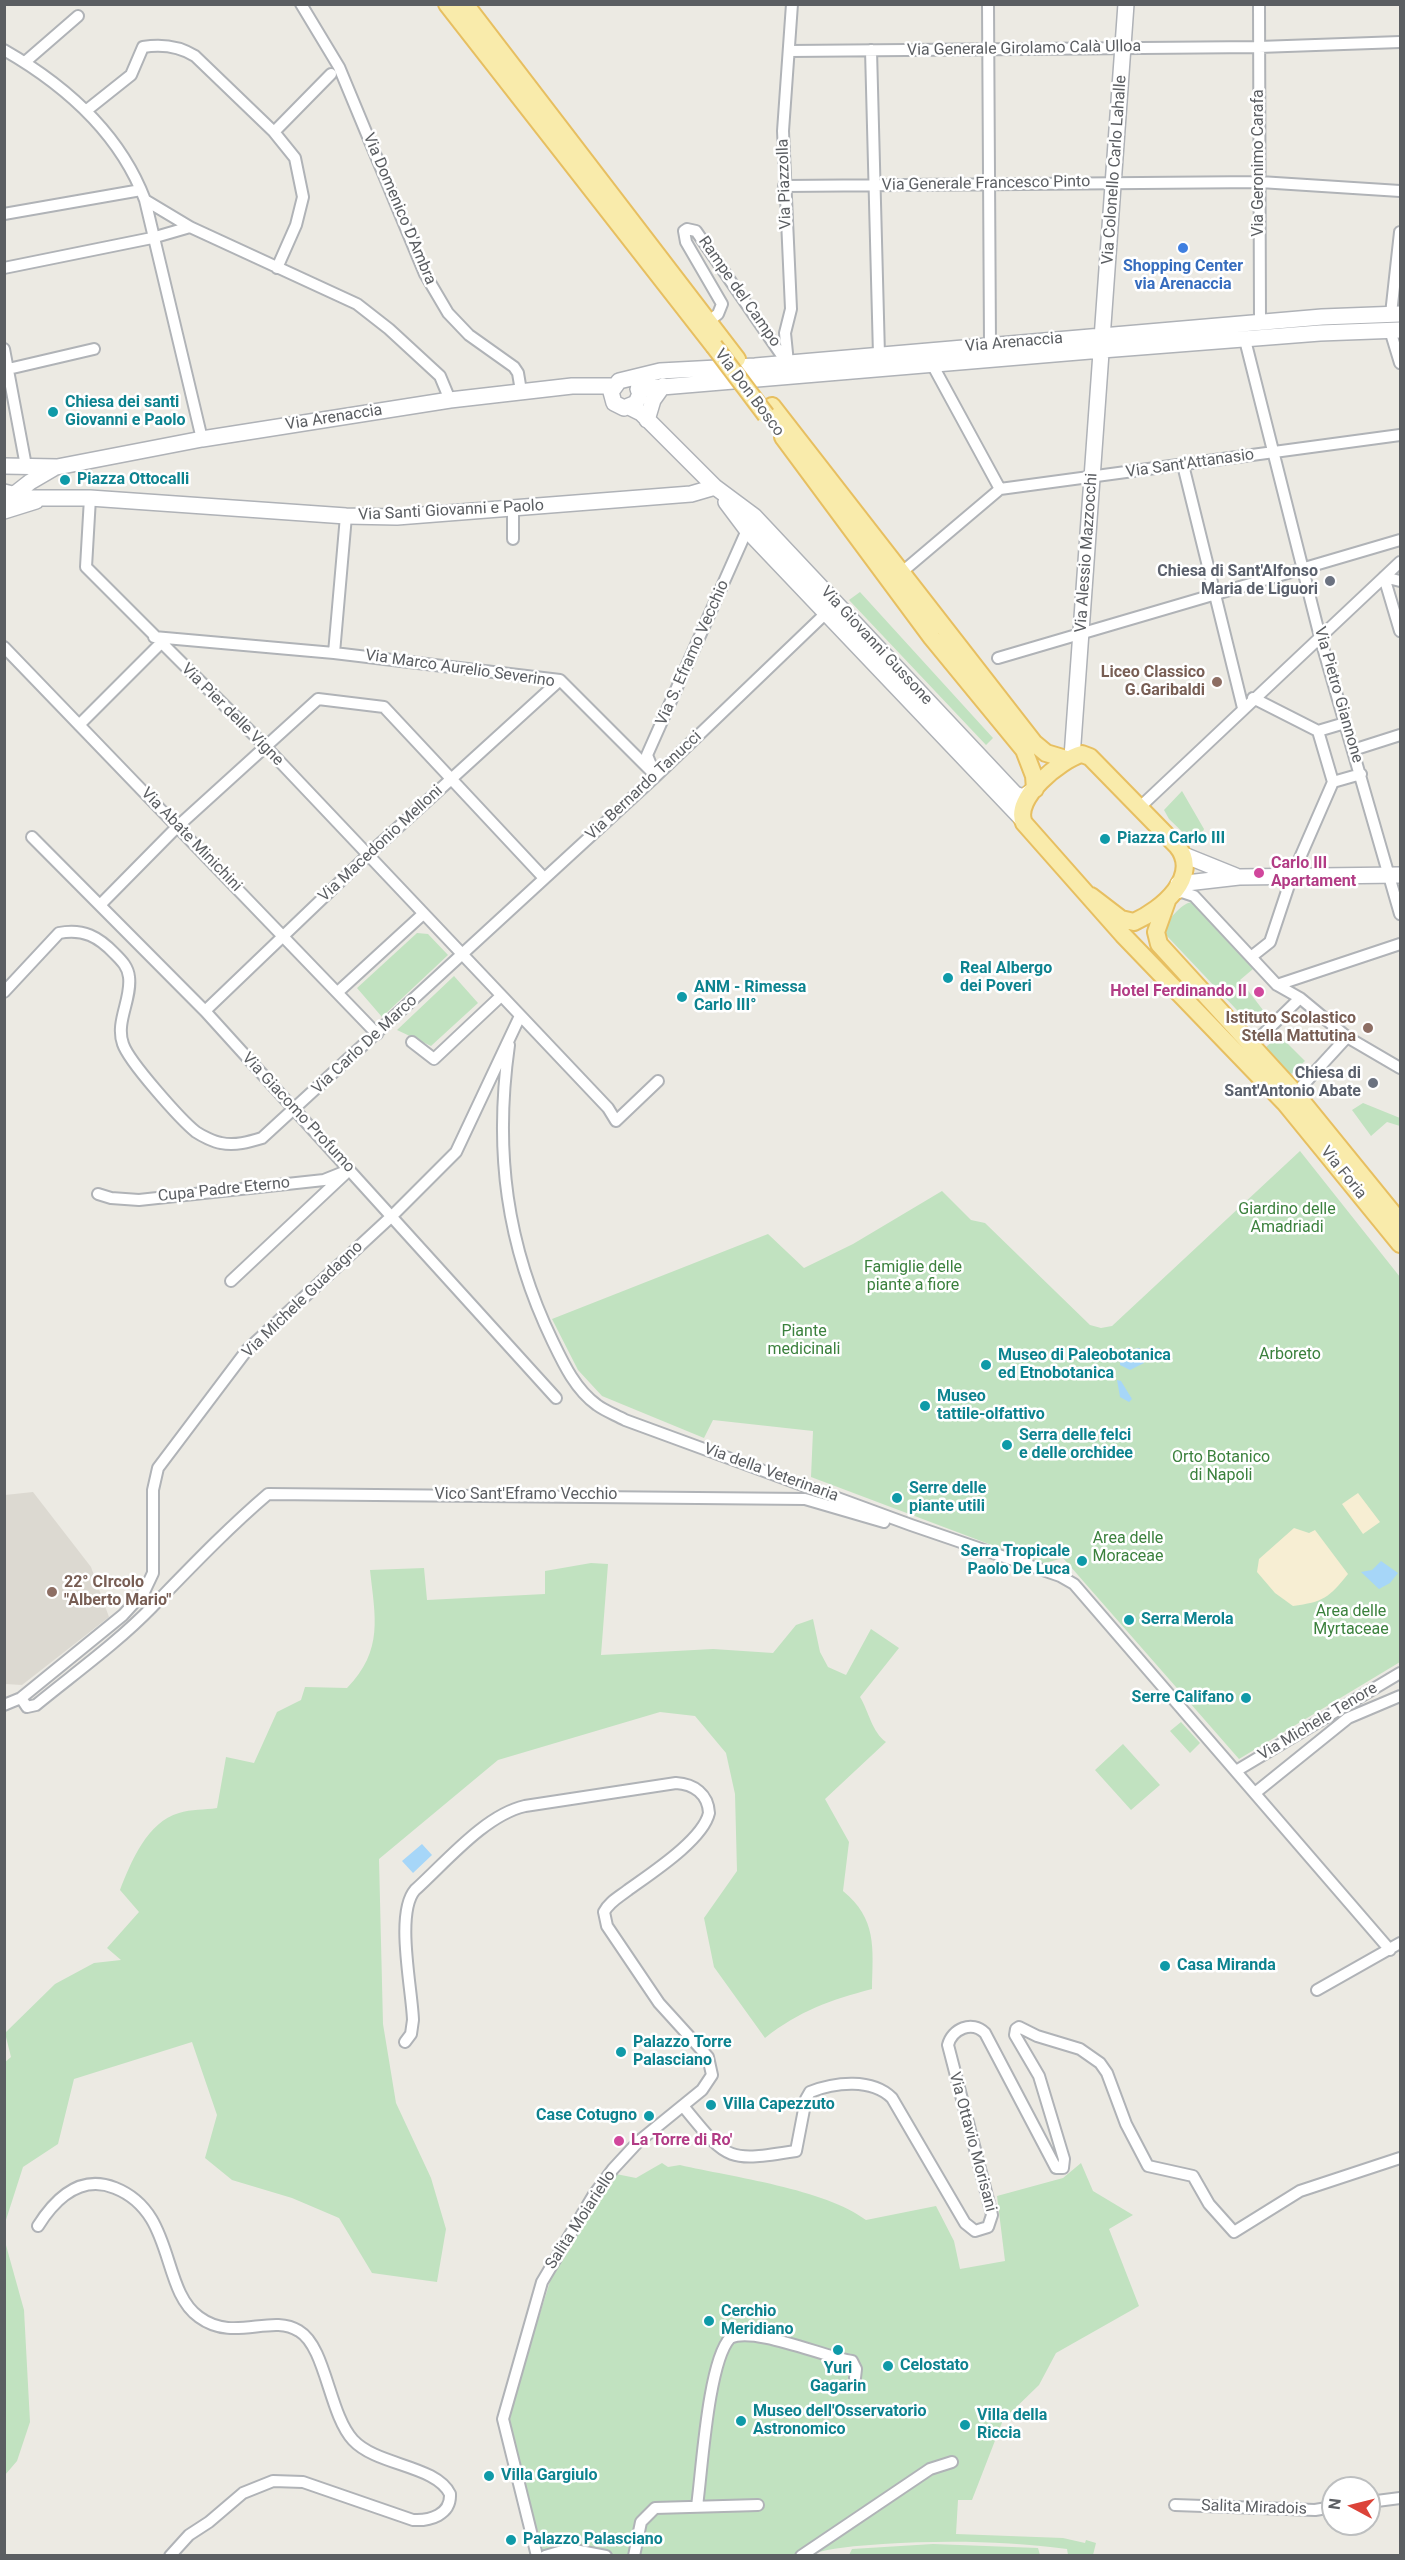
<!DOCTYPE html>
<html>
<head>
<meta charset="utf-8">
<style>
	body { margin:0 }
	#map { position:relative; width:1405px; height:2560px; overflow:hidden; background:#eceae3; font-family:Roboto,sans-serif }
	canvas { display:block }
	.frame { position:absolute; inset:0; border:6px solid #5b5e62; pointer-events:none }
	.north { position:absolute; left:1321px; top:2476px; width:60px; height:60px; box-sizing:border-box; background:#fff; border:2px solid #bdbfc0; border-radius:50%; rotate:277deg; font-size:16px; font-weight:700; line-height:24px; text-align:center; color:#5b5e62 }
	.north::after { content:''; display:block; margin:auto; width:21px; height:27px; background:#dc4339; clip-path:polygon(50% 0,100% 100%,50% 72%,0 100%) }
</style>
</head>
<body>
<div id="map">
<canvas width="1405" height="2560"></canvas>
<div class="frame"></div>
<div class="north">N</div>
</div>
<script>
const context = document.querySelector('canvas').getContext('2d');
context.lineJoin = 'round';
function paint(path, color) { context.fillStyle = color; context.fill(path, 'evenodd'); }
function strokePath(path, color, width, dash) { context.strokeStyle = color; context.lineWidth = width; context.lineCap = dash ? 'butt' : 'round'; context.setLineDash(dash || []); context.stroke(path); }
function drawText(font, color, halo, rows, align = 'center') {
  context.font = font + ' Roboto,sans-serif'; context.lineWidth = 5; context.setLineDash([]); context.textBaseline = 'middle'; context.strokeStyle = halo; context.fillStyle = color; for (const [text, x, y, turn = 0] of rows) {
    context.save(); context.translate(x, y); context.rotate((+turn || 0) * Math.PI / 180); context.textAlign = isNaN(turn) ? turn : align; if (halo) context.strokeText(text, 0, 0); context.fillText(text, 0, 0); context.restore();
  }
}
const education = new Path2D(`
	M33 1492 91 1567 109 1617 22 1685 5 1684V1495Z`);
const green = new Path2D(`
	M860 592 993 738 986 745 849 600Z
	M1182 791 1204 829 1197 846 1169 819 1164 810Z
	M1191 902 1253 969 1240 980 1266 1014 1252 1026 1167 936 1164 929C1169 919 1180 905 1191 902Z
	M417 933 428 934 448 955 382 1017 357 988Z
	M454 976 478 1003 431 1046 397 1030Z
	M1279 1035 1305 1061 1290 1075 1264 1049Z
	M1363 1103 1400 1118V1126L1387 1122 1371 1136 1352 1110Z
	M1300 1151 1400 1277V1662L1239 1759 1063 1558 1042 1564 811 1477 813 1431 713 1420 704 1438 602 1396 578 1370 552 1319 768 1234 804 1268 853 1244 942 1191 971 1220 985 1223 1090 1325 1101 1328 1112 1326Z
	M591 1563 608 1564 601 1655 713 1649 773 1653 796 1625 813 1619 820 1652 828 1667 846 1675 871 1629 899 1648 860 1697C869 1712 872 1732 886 1742L825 1799 849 1842 843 1891C877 1919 873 1947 872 1989 830 2000 799 2011 765 2038L714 1967 704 1918 737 1871 735 1794 726 1753 695 1716 660 1712 498 1760 379 1859 383 2024 396 2103 431 2178 446 2229 437 2282 372 2273 339 2218 292 2198 232 2180 205 2158 217 2115 192 2042 74 2079 58 2144 23 2167 5 2223 4 2063 11 2057 5 2033 55 1984 94 1963 121 1960 107 1948 139 1912 120 1890C131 1862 147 1822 179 1813 191 1809 205 1810 217 1808L226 1757 254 1763 277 1712 301 1700 305 1687 347 1688C384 1650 375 1617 370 1570L424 1568 427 1600 545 1594V1571Z
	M1181 1722 1200 1743 1190 1753 1170 1731Z
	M1123 1744 1160 1785 1131 1810 1095 1770Z
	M662 2163 668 2167 680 2165C732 2177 825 2189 866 2220L936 2206 954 2241 960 2269 1005 2261 997 2196 1063 2178 1081 2163 1093 2191 1133 2215 1109 2229 1139 2306 1056 2353 1039 2385 1003 2420 972 2500H958L956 2534 1063 2538 1085 2543 1086 2540 1096 2543 1093 2555H1068L1067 2549C1006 2541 944 2540 883 2544 857 2546 831 2547 806 2556H542L510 2420 513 2399 553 2272 571 2248 598 2196 616 2174 636 2178Z
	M4 2238 24 2310 30 2422 17 2461 5 2475Z
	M933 2544 1038 2548 1040 2555H849L852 2549Z`);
const sand = new Path2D(`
	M1358 1493 1380 1522 1363 1534 1342 1504Z
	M1294 1528 1309 1533 1315 1530 1348 1574C1329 1598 1323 1602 1293 1606L1275 1593 1257 1572 1259 1559Z`);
const water = new Path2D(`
	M1139 1348 1142 1351 1144 1363 1130 1370 1120 1365V1361L1130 1360 1134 1349Z
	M1117 1380 1121 1381 1132 1399 1129 1402 1120 1397Z
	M1381 1561 1398 1573 1390 1583 1379 1589 1361 1572 1372 1570Z
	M422 1844 432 1855 413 1873 402 1861Z`);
const street = new Path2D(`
	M301 4 339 67 425 274 448 313 469 335 514 367 518 373 521 391
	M988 4 990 345
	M1259 4 1260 322
	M4 50C65 85 120 134 145 200L202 439
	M871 50 879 355
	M789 51 1259 47 1400 42
	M25 62 78 16
	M87 110 131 75 143 47C161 44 179 46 195 56L274 132 295 158 303 197 296 225 277 268
	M274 132 331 74
	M784 186 1260 182 1400 191
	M145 200 190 227 357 304 389 329 440 376 450 400
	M4 214 141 190
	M4 268 152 238 190 227
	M1391 314 1400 232
	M709 321 718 314 722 304 686 242 684 231 687 229 696 231 787 363
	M1390 330 1400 363
	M1245 340 1320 637 1400 914
	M4 349 26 466
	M788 363 785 333 791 309 783 131 792 4
	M932 364 1000 489
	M4 370 94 349
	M1183 465 1243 708
	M90 498 86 567 265 746 608 1108 616 1121 658 1081
	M513 539V509
	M902 572 1000 489 1400 435
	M1384 577 1400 631
	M1384 577 1400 581
	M154 637 334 653 560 680 656 776
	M4 647 377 1034
	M334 653 346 516
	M998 658 1400 540
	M1253 698 1318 731
	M1345 723 1318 731 1333 782 1361 774
	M79 725 161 643
	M1353 750 1400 735
	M653 770 647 755 747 530
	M1139 808 1400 562
	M32 837 205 1011 556 1398
	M1172 895 1182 892 1194 896 1277 985 1300 998 1347 1037 1400 1068
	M101 904 177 827 318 699 384 707 544 878
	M1251 957 1270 942 1292 876 1333 782
	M1277 985 1400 944
	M339 991 422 915
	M4 992 59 933C83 928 99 937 115 954 122 961 128 967 129 977 132 999 115 1022 123 1044 129 1062 181 1120 196 1132 202 1136 214 1142 221 1143 235 1146 249 1142 262 1138L656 776 825 614
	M205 1011 371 852 560 680
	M412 1042 434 1059 501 996
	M509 1045C494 1151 506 1245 553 1342 564 1365 576 1390 597 1405 605 1411 616 1415 625 1420L911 1525 1060 1576 1074 1584 1390 1950
	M1251 1046 1300 998
	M1292 1097 1347 1037
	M98 1194 111 1198 139 1200 324 1180 349 1170
	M231 1281 345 1174
	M21 1698 27 1707 36 1705C75 1673 117 1643 152 1607 190 1568 227 1529 268 1494L805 1499 884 1522
	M4 1705 21 1698 123 1615 144 1592 153 1573V1490L158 1468 247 1350 393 1215 456 1152 520 1016
	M1236 1771 1400 1673
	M1255 1793 1348 1718 1400 1696
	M1317 1990 1400 1943
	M405 2042 411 2034 413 2020C412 1989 395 1913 415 1890 446 1862 485 1815 525 1806L676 1783C694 1784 708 1794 709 1813 703 1840 650 1874 628 1890 619 1897 609 1902 604 1912L607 1926 659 2003 708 2057 712 2075 702 2090 638 2142 613 2169 593 2196 542 2282 503 2419 537 2556
	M683 2106C728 2161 726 2162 796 2151L806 2099 810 2092C835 2082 872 2078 892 2098L965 2223 975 2231 988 2227 992 2215 948 2045C952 2029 972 2020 985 2033L1056 2168H1063L1064 2159 1039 2076 1015 2035 1016 2029 1019 2027 1037 2036 1080 2049 1100 2063 1107 2073 1126 2124 1148 2166 1193 2176 1209 2204 1234 2232 1300 2191 1400 2158
	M38 2226C55 2199 80 2174 115 2188 176 2212 160 2289 199 2317 234 2343 271 2313 299 2331 326 2347 329 2414 353 2440 377 2466 436 2465 450 2494 451 2515 430 2521 413 2520L303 2482 273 2481 243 2493 209 2522 189 2535 170 2556
	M1369 2502 1400 2498
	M1175 2505 1315 2510 1333 2507
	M697 2506C702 2470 708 2362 730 2338 754 2326 824 2357 852 2361L856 2369 855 2378
	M545 2556 569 2549 606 2556
	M634 2556 641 2522 655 2508 758 2505
	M801 2556 930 2469 952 2462`);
const secondary = new Path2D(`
	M638 389 1102 350 1320 333 1400 330
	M639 396 636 403 624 408 614 403 611 392 619 381 660 371 755 366 1322 317 1400 314
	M629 407 641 413 715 487 754 516 1015 794 1023 797 1035 789
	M647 420 653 400 663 386
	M4 466 57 467 202 439 450 400 572 386H613
	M4 492 29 498H90L346 516 397 517 691 494 715 487
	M7 500 30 482 54 468
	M726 502 747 530 1022 819
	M4 511 36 501
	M1072 757 1126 4
	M1184 855 1236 876
	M1178 884 1239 877 1400 875`);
const primary = new Path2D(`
	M447 4 714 346
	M465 4 737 359
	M772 406 1034 743 1046 753 1066 759
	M783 437 932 638 1024 750 1034 776 1035 789
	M1091 896 1121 919 1134 922C1161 910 1202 876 1177 846L1090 757 1082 754C1061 759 1012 799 1024 823L1123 935 1285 1103 1400 1244
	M1167 901 1156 932 1159 944 1296 1094 1400 1222`);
const primaryBridge = new Path2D(`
	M714 346 766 415`);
const markers = [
	[1183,248,6,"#3f7fe0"],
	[53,412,6,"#0f9aa8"],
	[65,480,6,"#0f9aa8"],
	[1330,581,6,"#6b7280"],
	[1217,682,6,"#8d6e63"],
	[1105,839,6,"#0f9aa8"],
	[1259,873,6,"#d1479c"],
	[948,978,6,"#0f9aa8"],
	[1259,992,6,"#d1479c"],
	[682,997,6,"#0f9aa8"],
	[1368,1028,6,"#8d6e63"],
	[1373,1083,6,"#6b7280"],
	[986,1365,6,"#0f9aa8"],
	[925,1406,6,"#0f9aa8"],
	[1007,1445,6,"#0f9aa8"],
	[897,1498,6,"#0f9aa8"],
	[1082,1561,6,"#0f9aa8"],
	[52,1592,6,"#8d6e63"],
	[1129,1620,6,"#0f9aa8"],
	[1246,1698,6,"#0f9aa8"],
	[1165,1966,6,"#0f9aa8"],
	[621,2052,6,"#0f9aa8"],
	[711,2105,6,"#0f9aa8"],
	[649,2116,6,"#0f9aa8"],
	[619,2141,6,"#d1479c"],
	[709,2321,6,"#0f9aa8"],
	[838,2350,6,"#0f9aa8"],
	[888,2366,6,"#0f9aa8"],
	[741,2421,6,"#0f9aa8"],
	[965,2425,6,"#0f9aa8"],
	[489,2476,6,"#0f9aa8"],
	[511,2540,6,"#0f9aa8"]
];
const streetNames = [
	["Via Generale Girolamo Calà Ulloa",1024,49,-1],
	["Via Geronimo Carafa",1259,163,-90],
	["Via Colonello Carlo Lahalle",1115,170,-86],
	["Via Piazzolla",785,184,-92],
	["Via Generale Francesco Pinto",986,184,-1],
	["Via Domenico D'Ambra",399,209,67],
	["Rampe del Campo",739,292,55],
	["Via Arenaccia",1014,343,-5],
	["Via Don Bosco",749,393,53],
	["Via Arenaccia",334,418,-9],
	["Via Sant'Attanasio",1190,464,-8],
	["Via Santi Giovanni e Paolo",451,511,-3],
	["Via Alessio Mazzocchi",1087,553,-86],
	["Via Giovanni Gussone",876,646,47],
	["Via S. Eframo Vecchio",693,653,-66],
	["Via Marco Aurelio Severino",460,669,8],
	["Via Pietro Giannone",1338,695,74],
	["Via Pier delle Vigne",232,715,45],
	["Via Bernardo Tanucci",644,786,-43],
	["Via Abate Minichini",191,840,46],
	["Via Macedonio Melloni",381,844,-43],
	["Via Carlo De Marco",365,1045,-43],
	["Via Giacomo Profumo",298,1113,47],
	["Via Foria",1343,1173,51],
	["Cupa Padre Eterno",224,1190,-6],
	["Via Michele Guadagno",303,1300,-44],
	["Via della Veterinaria",771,1473,20],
	["Vico Sant'Eframo Vecchio",526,1495],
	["Via Michele Tenore",1318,1722,-31],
	["Via Ottavio Morisani",972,2142,75],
	["Salita Moiariello",581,2220,-57],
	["Salita Miradois",1254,2508,2]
];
const shopNames = [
	["Shopping Center",1183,267],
	["via Arenaccia",1183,285]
];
const cultureNames = [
	["Chiesa dei santi",65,403],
	["Giovanni e Paolo",65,421],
	["Piazza Ottocalli",77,480],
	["Piazza Carlo III",1117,839],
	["Real Albergo",960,969],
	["dei Poveri",960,987],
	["ANM - Rimessa",694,988],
	["Carlo III°",694,1006],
	["Museo di Paleobotanica",998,1356],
	["ed Etnobotanica",998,1374],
	["Museo",937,1397],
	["tattile-olfattivo",937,1415],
	["Serra delle felci",1019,1436],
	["e delle orchidee",1019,1454],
	["Serre delle",909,1489],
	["piante utili",909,1507],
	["Serra Tropicale",1070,1552,"right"],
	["Paolo De Luca",1070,1570,"right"],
	["Serra Merola",1141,1620],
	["Serre Califano",1234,1698,"right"],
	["Casa Miranda",1177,1966],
	["Palazzo Torre",633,2043],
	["Palasciano",633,2061],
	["Villa Capezzuto",723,2105],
	["Case Cotugno",637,2116,"right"],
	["Cerchio",721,2312],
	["Meridiano",721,2330],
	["Celostato",900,2366],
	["Yuri",838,2369,"center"],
	["Gagarin",838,2387,"center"],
	["Museo dell'Osservatorio",753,2412],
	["Astronomico",753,2430],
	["Villa della",977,2416],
	["Riccia",977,2434],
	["Villa Gargiulo",501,2476],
	["Palazzo Palasciano",523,2540]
];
const worshipNames = [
	["Chiesa di Sant'Alfonso",1318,572],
	["Maria de Liguori",1318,590],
	["Chiesa di",1361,1074],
	["Sant'Antonio Abate",1361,1092]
];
const educationNames = [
	["Liceo Classico",1205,673],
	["G.Garibaldi",1205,691],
	["Istituto Scolastico",1356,1019],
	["Stella Mattutina",1356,1037],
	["22° CIrcolo",64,1583,"left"],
	["\"Alberto Mario\"",64,1601,"left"]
];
const hotelNames = [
	["Carlo III",1271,864],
	["Apartament",1271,882],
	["Hotel Ferdinando II",1247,992,"right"],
	["La Torre di Ro'",631,2141]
];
const parkNames = [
	["Giardino delle",1287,1210],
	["Amadriadi",1287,1228],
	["Famiglie delle",913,1268],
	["piante a fiore",913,1286],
	["Piante",804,1332],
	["medicinali",804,1350],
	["Arboreto",1290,1355],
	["Orto Botanico",1221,1458],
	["di Napoli",1221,1476],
	["Area delle",1128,1539],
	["Moraceae",1128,1557],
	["Area delle",1351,1612],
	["Myrtaceae",1351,1630]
];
paint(education, '#dcd9d1');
paint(green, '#c1e2c0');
paint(sand, '#f7eed3');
paint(water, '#a6d6f8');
strokePath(street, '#b0b3b7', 14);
strokePath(secondary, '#afb2b7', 18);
strokePath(primary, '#e7bf61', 20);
strokePath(street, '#fff', 10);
strokePath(secondary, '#fff', 15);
strokePath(primary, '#f9ebab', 16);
strokePath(primaryBridge, '#e7bf61', 20, []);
strokePath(primaryBridge, '#f9ebab', 16);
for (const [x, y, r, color] of markers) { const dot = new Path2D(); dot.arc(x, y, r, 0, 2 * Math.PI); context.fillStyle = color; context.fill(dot); strokePath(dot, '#fff', 2); }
drawText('16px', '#5b5e62', '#fff', streetNames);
drawText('bold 16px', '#366cbe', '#fff', shopNames);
drawText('bold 16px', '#0d838f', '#fff', cultureNames, 'left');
drawText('bold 16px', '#5b616d', '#fff', worshipNames, 'right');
drawText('bold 16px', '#785e54', '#fff', educationNames, 'right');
drawText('bold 16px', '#b23c85', '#fff', hotelNames, 'left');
drawText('16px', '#3b813d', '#fff', parkNames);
</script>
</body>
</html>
